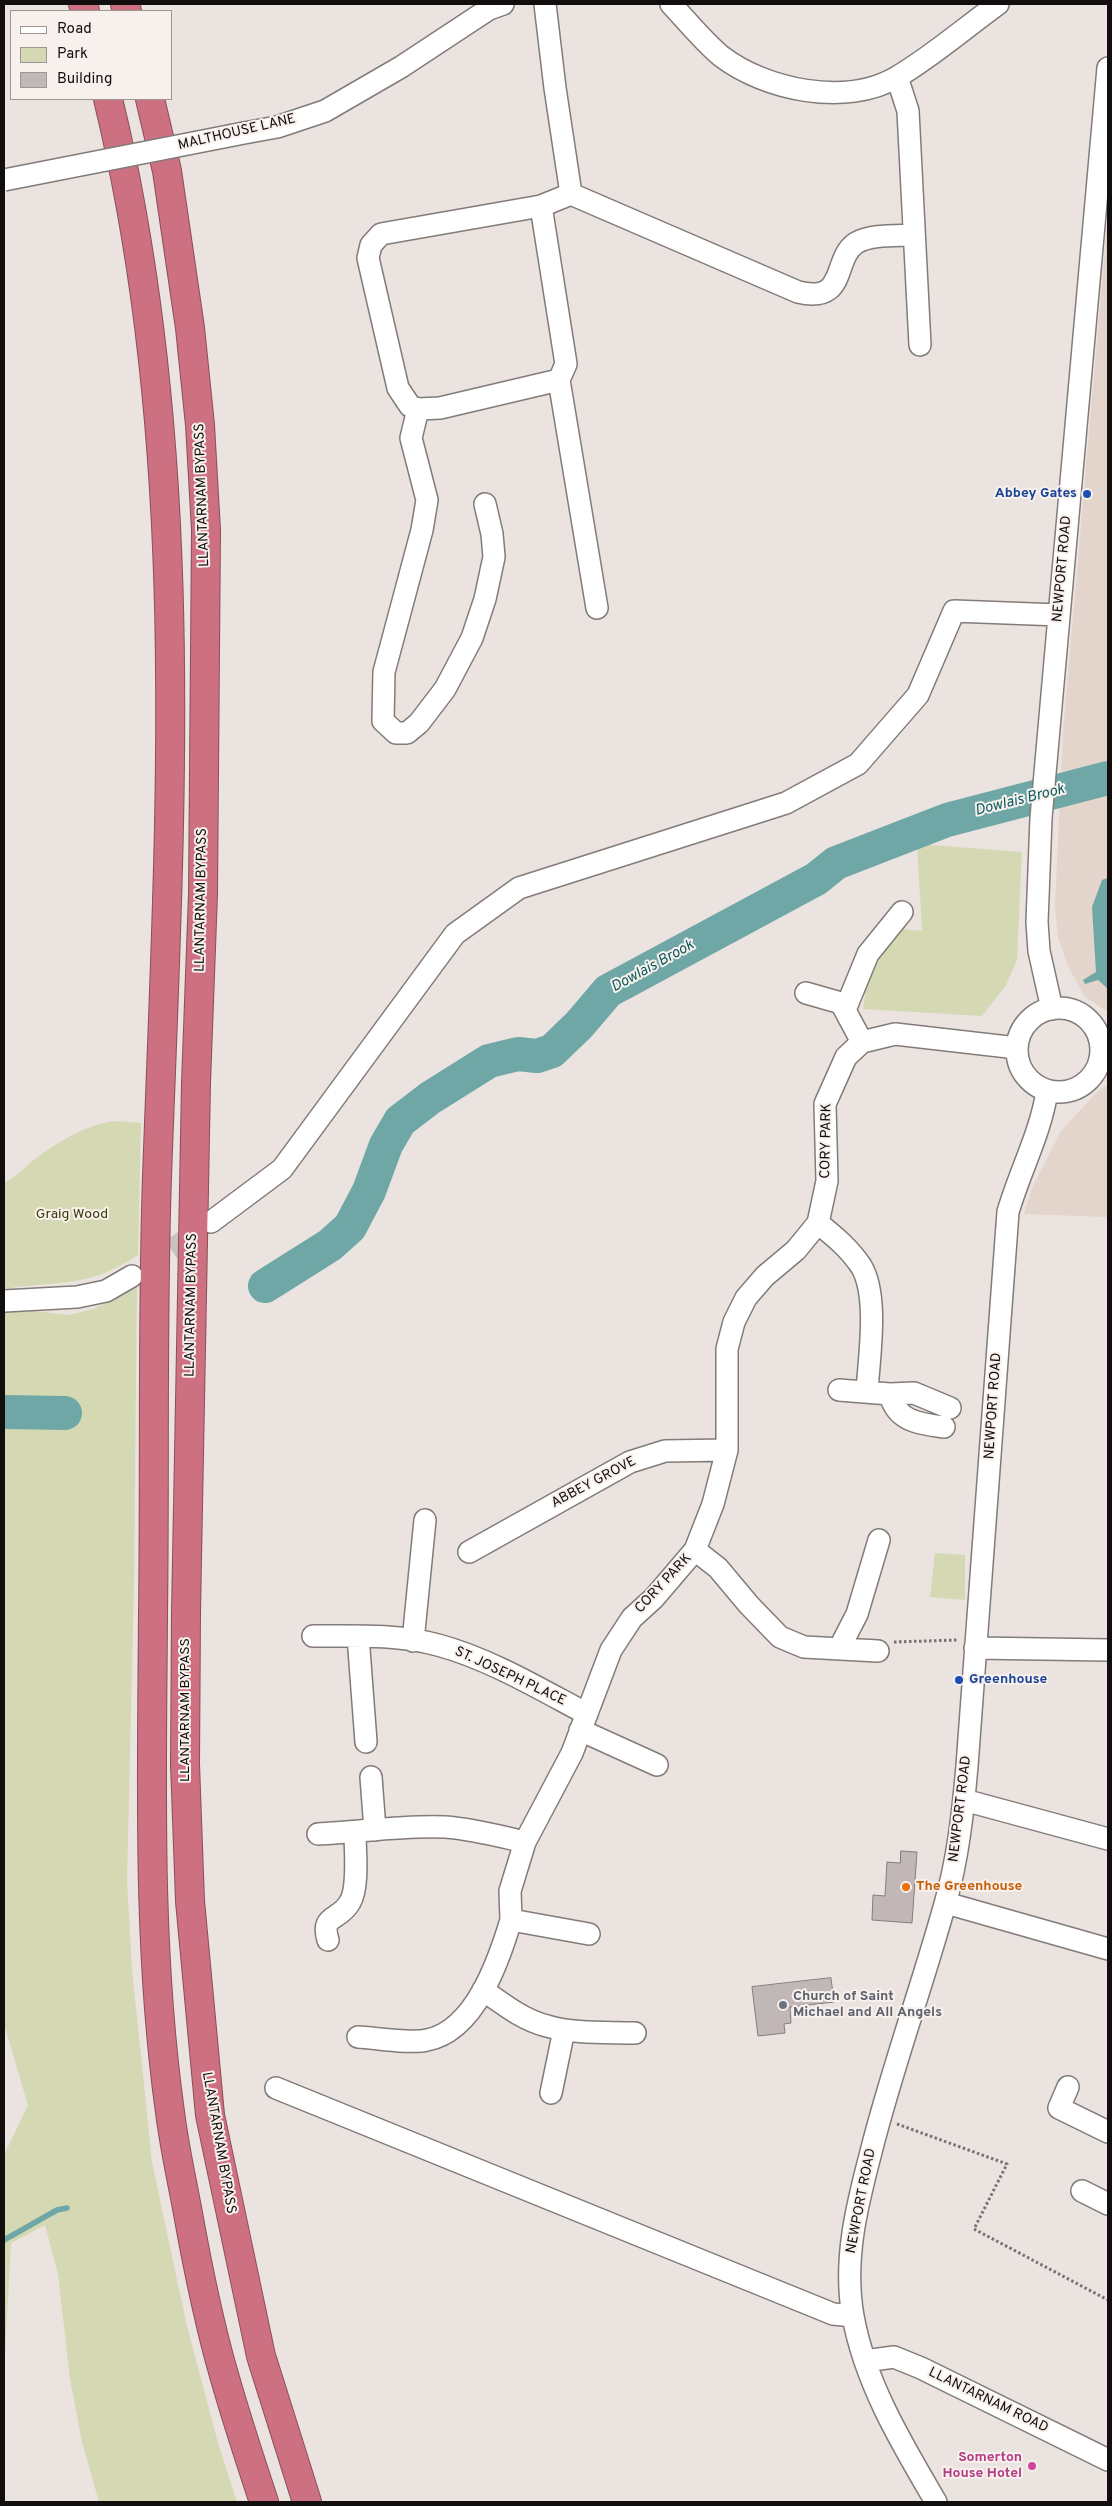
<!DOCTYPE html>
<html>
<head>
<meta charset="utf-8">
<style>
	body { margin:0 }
	#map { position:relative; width:1112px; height:2506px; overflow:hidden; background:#eae3df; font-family:Overpass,sans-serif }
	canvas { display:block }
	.frame { position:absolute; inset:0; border:5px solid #110e0d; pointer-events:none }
	.legend { position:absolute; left:10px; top:10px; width:162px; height:90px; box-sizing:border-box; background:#f8f0ec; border:1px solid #9c9693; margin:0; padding:6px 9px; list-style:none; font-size:15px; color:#110e0d }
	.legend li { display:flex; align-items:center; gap:10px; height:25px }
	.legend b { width:25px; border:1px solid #9c9693 }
</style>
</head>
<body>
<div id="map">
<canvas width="1112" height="2506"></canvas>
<div class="frame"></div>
<ul class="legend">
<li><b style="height:6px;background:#fff"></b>Road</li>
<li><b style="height:14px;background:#d4d9b3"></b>Park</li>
<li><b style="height:14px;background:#c0b7b6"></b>Building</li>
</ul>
</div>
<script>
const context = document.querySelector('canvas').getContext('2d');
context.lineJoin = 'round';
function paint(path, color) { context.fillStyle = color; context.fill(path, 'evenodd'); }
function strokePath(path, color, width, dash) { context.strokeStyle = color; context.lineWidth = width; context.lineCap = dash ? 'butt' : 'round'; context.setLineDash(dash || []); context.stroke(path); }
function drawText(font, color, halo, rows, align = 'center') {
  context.font = font + ' Overpass,sans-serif'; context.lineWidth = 4; context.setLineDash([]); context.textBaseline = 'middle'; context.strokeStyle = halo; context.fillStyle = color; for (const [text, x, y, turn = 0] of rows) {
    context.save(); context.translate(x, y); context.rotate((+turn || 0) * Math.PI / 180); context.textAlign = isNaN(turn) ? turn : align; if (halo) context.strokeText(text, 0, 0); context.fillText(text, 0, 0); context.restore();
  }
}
const built = new Path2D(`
	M1108 214V1012L1085 997 1068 966 1058 937 1055 907 1063 732Z
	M1108 1085V1217L1024 1214 1032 1188 1061 1131 1099 1090Z`);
const green = new Path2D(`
	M917 844 1022 852 1017 960 1006 985 982 1016 863 1009 869 969 888 942 902 929 922 931Z
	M116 1121 141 1123 138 1255C87 1289 59 1280 4 1289V1183C16 1177 24 1168 35 1159 58 1142 87 1124 116 1121Z
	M137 1282 134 1585 127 1880 132 1969 152 2162 186 2322 218 2443 237 2502H99L82 2442 70 2379 58 2274 45 2225 11 2243 4 2372V2155L28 2105 4 2024V1311H34L69 1315 93 1309 116 1298Z
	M935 1553 965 1555V1600L930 1597Z`);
const water = new Path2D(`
	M1108 878V989L1098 980 1085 984 1083 980 1096 972 1092 907 1102 880Z`);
const stream = new Path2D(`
	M4 2240 57 2210 67 2208`);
const river = new Path2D(`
	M265 1286 330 1245 350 1227 369 1191 386 1145 400 1121 430 1098 489 1061 518 1054 537 1056 552 1051 579 1025 608 991 816 879 836 863 947 820 1108 778
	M4 1412 65 1413`);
const building = new Path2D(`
	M901 1851 917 1852 912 1923 872 1920 873 1895 885 1896 887 1862 900 1863Z
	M831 1978 834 2002 790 2007 791 2023 784 2024 785 2033 758 2036 752 1987Z`);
const minorTunnel = new Path2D(`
	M145 1268 202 1228`);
const path = new Path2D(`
	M894 1642 957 1640
	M897 2124 1007 2164 974 2229 1108 2300`);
const minor = new Path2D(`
	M545 4 555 88 571 194
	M671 4C687 21 703 41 721 56 765 90 846 107 897 77 930 58 966 27 998 4
	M897 77 908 111 920 345
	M244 133 277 127 325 111 401 67 489 9 503 4
	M541 206 566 364 559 380 597 608
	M559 380 440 408 418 409 410 406 398 388 368 258 371 245 381 234 541 206 571 194 798 292C848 304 832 259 856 243 871 234 897 236 914 235
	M418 409 411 438 427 500 422 530 384 672 383 721 396 733H407L419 723 445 689 472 638 485 599 494 557 492 534 485 504
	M806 993 841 1003 862 1042
	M1017 1050a42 42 0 1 1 84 0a42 42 0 1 1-84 0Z
	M1052 1009 1039 951 1037 922 1041 818 1108 68
	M845 1010 868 954 902 912
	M211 1222 282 1169 455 934 519 888 786 803 858 764 918 695 954 611 1059 615
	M818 1223C834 1236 849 1248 861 1266 879 1295 869 1358 867 1391
	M4 1301 77 1297 106 1291 132 1276
	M839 1390 890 1394 914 1393 950 1408
	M890 1394C896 1421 919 1424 944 1427
	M695 1550 718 1568 749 1605 780 1637 804 1647 878 1651
	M469 1552 630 1462 665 1451 727 1450
	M313 1636C355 1636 397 1634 438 1645 490 1659 540 1689 587 1714
	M358 1636 366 1742
	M413 1641 425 1520
	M975 1648 1108 1650
	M839 1649 857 1614 879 1540
	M580 1730 657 1765
	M371 1777 375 1830
	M964 1800 1108 1839
	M318 1834C361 1832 403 1825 445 1827 473 1829 499 1836 525 1842
	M946 1903 1108 1949
	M589 1934 511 1920 510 1891 525 1842 572 1753 611 1650 632 1618 654 1598 695 1550 713 1504 727 1450V1349L734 1322 746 1298 765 1276 796 1250 818 1223 827 1181 825 1104 846 1057 862 1042 895 1034 1017 1048
	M328 1940C320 1914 340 1921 350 1902 359 1887 355 1850 355 1833
	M483 1990C503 2004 523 2020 547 2026 574 2034 606 2032 635 2033
	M358 2037C376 2038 411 2044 427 2040 475 2031 499 1960 511 1920
	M1068 2087 1059 2108 1108 2132
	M276 2088 833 2314 853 2316
	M551 2093 564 2030
	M1082 2191 1108 2204
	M865 2361 894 2357 921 2368 1108 2460
	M936 2502C902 2444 865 2383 853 2316 843 2260 857 2205 871 2152 892 2068 922 1987 945 1904 958 1859 963 1812 967 1766L1008 1212C1020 1171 1041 1132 1047 1091`);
const highway = new Path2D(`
	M83 4 85 11
	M125 4 127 11
	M108 99C194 452 170 817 157 1177 152 1322 155 1469 153 1614 152 1780 147 1948 170 2112 174 2145 181 2176 187 2208 197 2264 208 2320 224 2375 236 2417 250 2460 264 2502
	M150 99 167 171 190 328 200 425 206 530 203 894 196 1083 186 1613 185 1764 190 1901 210 2115 261 2356 307 2502`);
const minorBridge = new Path2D(`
	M4 180 244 133`);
const markers = [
	[1087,494,5,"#1a4fb4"],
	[959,1680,5,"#1a4fb4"],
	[906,1887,5,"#e8710a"],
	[783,2005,5,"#6b7280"],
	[1032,2466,5,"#d1479c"]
];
const streetNames = [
	["MALTHOUSE LANE",237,133,-13],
	["LLANTARNAM BYPASS",203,495,-92],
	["NEWPORT ROAD",1063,569,-85],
	["LLANTARNAM BYPASS",202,900,-89],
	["CORY PARK",827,1141,-89],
	["LLANTARNAM BYPASS",192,1305,-89],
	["NEWPORT ROAD",994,1406,-86],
	["ABBEY GROVE",594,1483,-28],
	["CORY PARK",664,1584,-47],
	["ST. JOSEPH PLACE",510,1677,25],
	["LLANTARNAM BYPASS",186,1710,-90],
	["NEWPORT ROAD",961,1809,-83],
	["LLANTARNAM BYPASS",218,2143,80],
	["NEWPORT ROAD",862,2201,-79],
	["LLANTARNAM ROAD",988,2401,26]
];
const transitNames = [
	["Abbey Gates",1077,494],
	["Greenhouse",969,1680,"left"]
];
const parkNames = [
	["Graig Wood",72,1215]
];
const foodNames = [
	["The Greenhouse",916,1887]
];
const worshipNames = [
	["Church of Saint",793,1997],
	["Michael and All Angels",793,2013]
];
const hotelNames = [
	["Somerton",1022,2458],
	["House Hotel",1022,2474]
];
const waterNames = [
	["Dowlais Brook",1020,801,-14],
	["Dowlais Brook",653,967,-29]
];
paint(built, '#e3d4cc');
paint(green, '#d4d9b3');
paint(water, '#6fa7a6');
strokePath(stream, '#6fa7a6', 5.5);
strokePath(river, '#6fa7a6', 34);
paint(building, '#c0b7b6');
strokePath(building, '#857d7c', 1);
strokePath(minorTunnel, '#c9c3c0', 21, [21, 11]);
strokePath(minor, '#827b78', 24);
strokePath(highway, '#8b4e59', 30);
strokePath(path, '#76726f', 3, [2.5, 2.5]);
strokePath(minor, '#fff', 21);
strokePath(highway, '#cd7182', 28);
strokePath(minorBridge, '#827b78', 24, []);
strokePath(minorBridge, '#fff', 21);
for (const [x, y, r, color] of markers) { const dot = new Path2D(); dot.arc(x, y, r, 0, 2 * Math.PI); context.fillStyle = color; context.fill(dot); strokePath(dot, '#f8f0ec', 2); }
drawText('14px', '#110e0d', '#f8f0ec', streetNames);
drawText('bold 14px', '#164399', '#f8f0ec', transitNames, 'right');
drawText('14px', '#383c07', '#f8f0ec', parkNames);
drawText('bold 14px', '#c56008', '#f8f0ec', foodNames, 'left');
drawText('bold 14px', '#5b616d', '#f8f0ec', worshipNames, 'left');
drawText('bold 14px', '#b23c85', '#f8f0ec', hotelNames, 'right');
drawText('italic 15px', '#085b5b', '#f8f0ec', waterNames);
</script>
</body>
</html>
